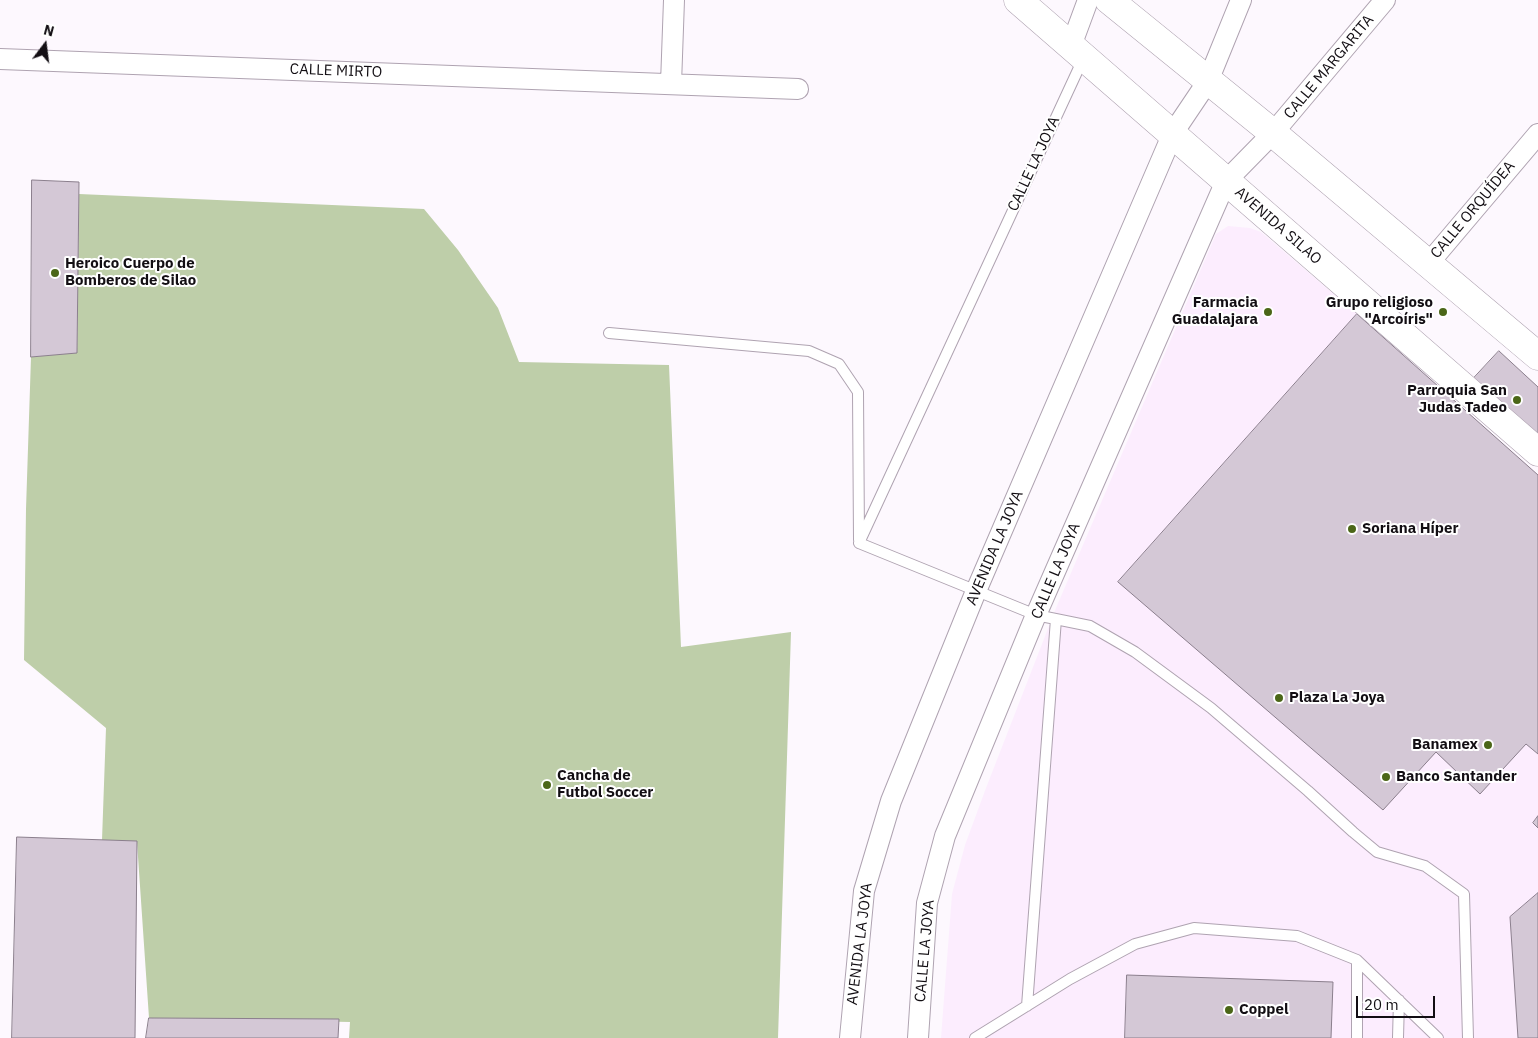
<!DOCTYPE html>
<html>
<head>
<meta charset="utf-8">
<style>
	body { margin:0 }
	#map { position:relative; width:1538px; height:1038px; overflow:hidden; background:#fdf8fe; font-family:"IBM Plex Sans",sans-serif }
	canvas { display:block }
	.north { position:absolute; left:20px; top:20px; width:50px; height:50px; -webkit-text-stroke:4px #fff; paint-order:stroke; rotate:15deg; font-size:14px; font-weight:700; line-height:20px; text-align:center; color:#120e13 }
	.north::after { content:''; display:block; margin:auto; width:18px; height:22px; background:#120e13; clip-path:polygon(50% 0,100% 100%,50% 72%,0 100%) }
	.scale { position:absolute; left:1356px; top:996px; width:79px; height:22px; box-sizing:border-box; border:2px solid #120e13; border-top:0; padding-left:6px; font-size:15px; line-height:18px; white-space:nowrap; color:#120e13; -webkit-text-stroke:4px #fff; paint-order:stroke }
</style>
</head>
<body>
<div id="map">
<canvas width="1538" height="1038"></canvas>
<div class="north">N</div>
<div class="scale">20 m</div>
</div>
<script>
const context = document.querySelector('canvas').getContext('2d');
context.lineJoin = 'round';
function paint(path, color) { context.fillStyle = color; context.fill(path, 'evenodd'); }
function strokePath(path, color, width, dash) { context.strokeStyle = color; context.lineWidth = width; context.lineCap = dash ? 'butt' : 'round'; context.setLineDash(dash || []); context.stroke(path); }
function drawText(font, color, halo, rows, align = 'center') {
  context.font = font + ' "IBM Plex Sans",sans-serif'; context.lineWidth = 4; context.setLineDash([]); context.textBaseline = 'middle'; context.strokeStyle = halo; context.fillStyle = color; for (const [text, x, y, turn = 0] of rows) {
    context.save(); context.translate(x, y); context.rotate((+turn || 0) * Math.PI / 180); context.textAlign = isNaN(turn) ? turn : align; if (halo) context.strokeText(text, 0, 0); context.fillText(text, 0, 0); context.restore();
  }
}
const built = new Path2D(`
	M1228 226 1250 228 1261 232 1357 314 1538 475V1038H941L952 894 965 845 986 788 1056 608 1216 234Z`);
const green = new Path2D(`
	M79 194 424 209 458 250 498 308 519 362 669 365 681 647 791 632 778 1038H349L350 1022 149 1018 137 842 102 840 106 728 24 660 26 509 31 357 77 352Z`);
const building = new Path2D(`
	M32 180 79 182 77 353 31 357Z
	M1357 314 1538 475V754L1526 744 1480 794 1436 752 1383 810 1118 582Z
	M1499 351 1538 387V441L1473 379Z
	M1538 816V828L1533 823Z
	M17 837 137 841 135 1038H12Z
	M1538 893V1038H1518L1510 917Z
	M1127 975 1333 982 1331 1038H1125Z
	M149 1018 339 1019 338 1038H146Z`);
const lane = new Path2D(`
	M609 333 809 351 839 364 858 392 859 540
	M859 543 1036 615 1090 626 1135 652 1211 708 1308 791 1353 832 1377 852 1425 866 1464 894 1468 1038
	M859 543 1083 59
	M1027 1006 1056 619
	M975 1038 1070 979 1135 944 1194 928 1297 936 1357 960 1438 1038
	M1357 1038V960
	M1398 1038 1399 1000`);
const street = new Path2D(`
	M1071 46 1088 0
	M0 59 798 89
	M671 84 674 0
	M1428 264 1538 134
	M850 1038 864 891 891 801 976 591 1173 133 1208 81 1241 0
	M918 1038 927 903 945 836 1036 615 1226 181 1273 133 1385 0`);
const secondary = new Path2D(`
	M1018 0 1538 452
	M1109 0 1273 133 1538 356`);
const markers = [
	[55,273,5,"#4b6618"],
	[1268,312,5,"#4b6618"],
	[1443,312,5,"#4b6618"],
	[1517,400,5,"#4b6618"],
	[1352,529,5,"#4b6618"],
	[1279,698,5,"#4b6618"],
	[1488,745,5,"#4b6618"],
	[1386,777,5,"#4b6618"],
	[547,785,5,"#4b6618"],
	[1229,1010,5,"#4b6618"]
];
const streetNames = [
	["CALLE MARGARITA",1329,67,-50],
	["CALLE MIRTO",336,71,2],
	["CALLE LA JOYA",1034,164,-65],
	["CALLE ORQUÍDEA",1473,210,-50],
	["AVENIDA SILAO",1278,226,41],
	["AVENIDA LA JOYA",995,548,-67],
	["CALLE LA JOYA",1056,571,-67],
	["AVENIDA LA JOYA",860,944,-83],
	["CALLE LA JOYA",925,951,-85]
];
const poiNames = [
	["Heroico Cuerpo de",65,264],
	["Bomberos de Silao",65,281],
	["Farmacia",1258,303,"right"],
	["Guadalajara",1258,320,"right"],
	["Grupo religioso",1433,303,"right"],
	["\"Arcoíris\"",1433,320,"right"],
	["Parroquia San",1507,391,"right"],
	["Judas Tadeo",1507,408,"right"],
	["Soriana Híper",1362,529],
	["Plaza La Joya",1289,698],
	["Banamex",1478,745,"right"],
	["Cancha de",557,776],
	["Futbol Soccer",557,793],
	["Banco Santander",1396,777],
	["Coppel",1239,1010]
];
paint(built, '#fcedfe');
paint(green, '#becea9');
paint(building, '#d4c8d6');
strokePath(building, '#8b7f8d', 1);
strokePath(lane, '#afa3b1', 12);
strokePath(street, '#afa3b1', 22);
strokePath(secondary, '#afa3b1', 29);
strokePath(lane, '#fff', 10);
strokePath(street, '#fff', 20);
strokePath(secondary, '#fff', 28);
for (const [x, y, r, color] of markers) { const dot = new Path2D(); dot.arc(x, y, r, 0, 2 * Math.PI); context.fillStyle = color; context.fill(dot); strokePath(dot, '#fff', 2); }
drawText('15px', '#120e13', '#fff', streetNames);
drawText('bold 15px', '#120e13', '#fff', poiNames, 'left');
</script>
</body>
</html>
